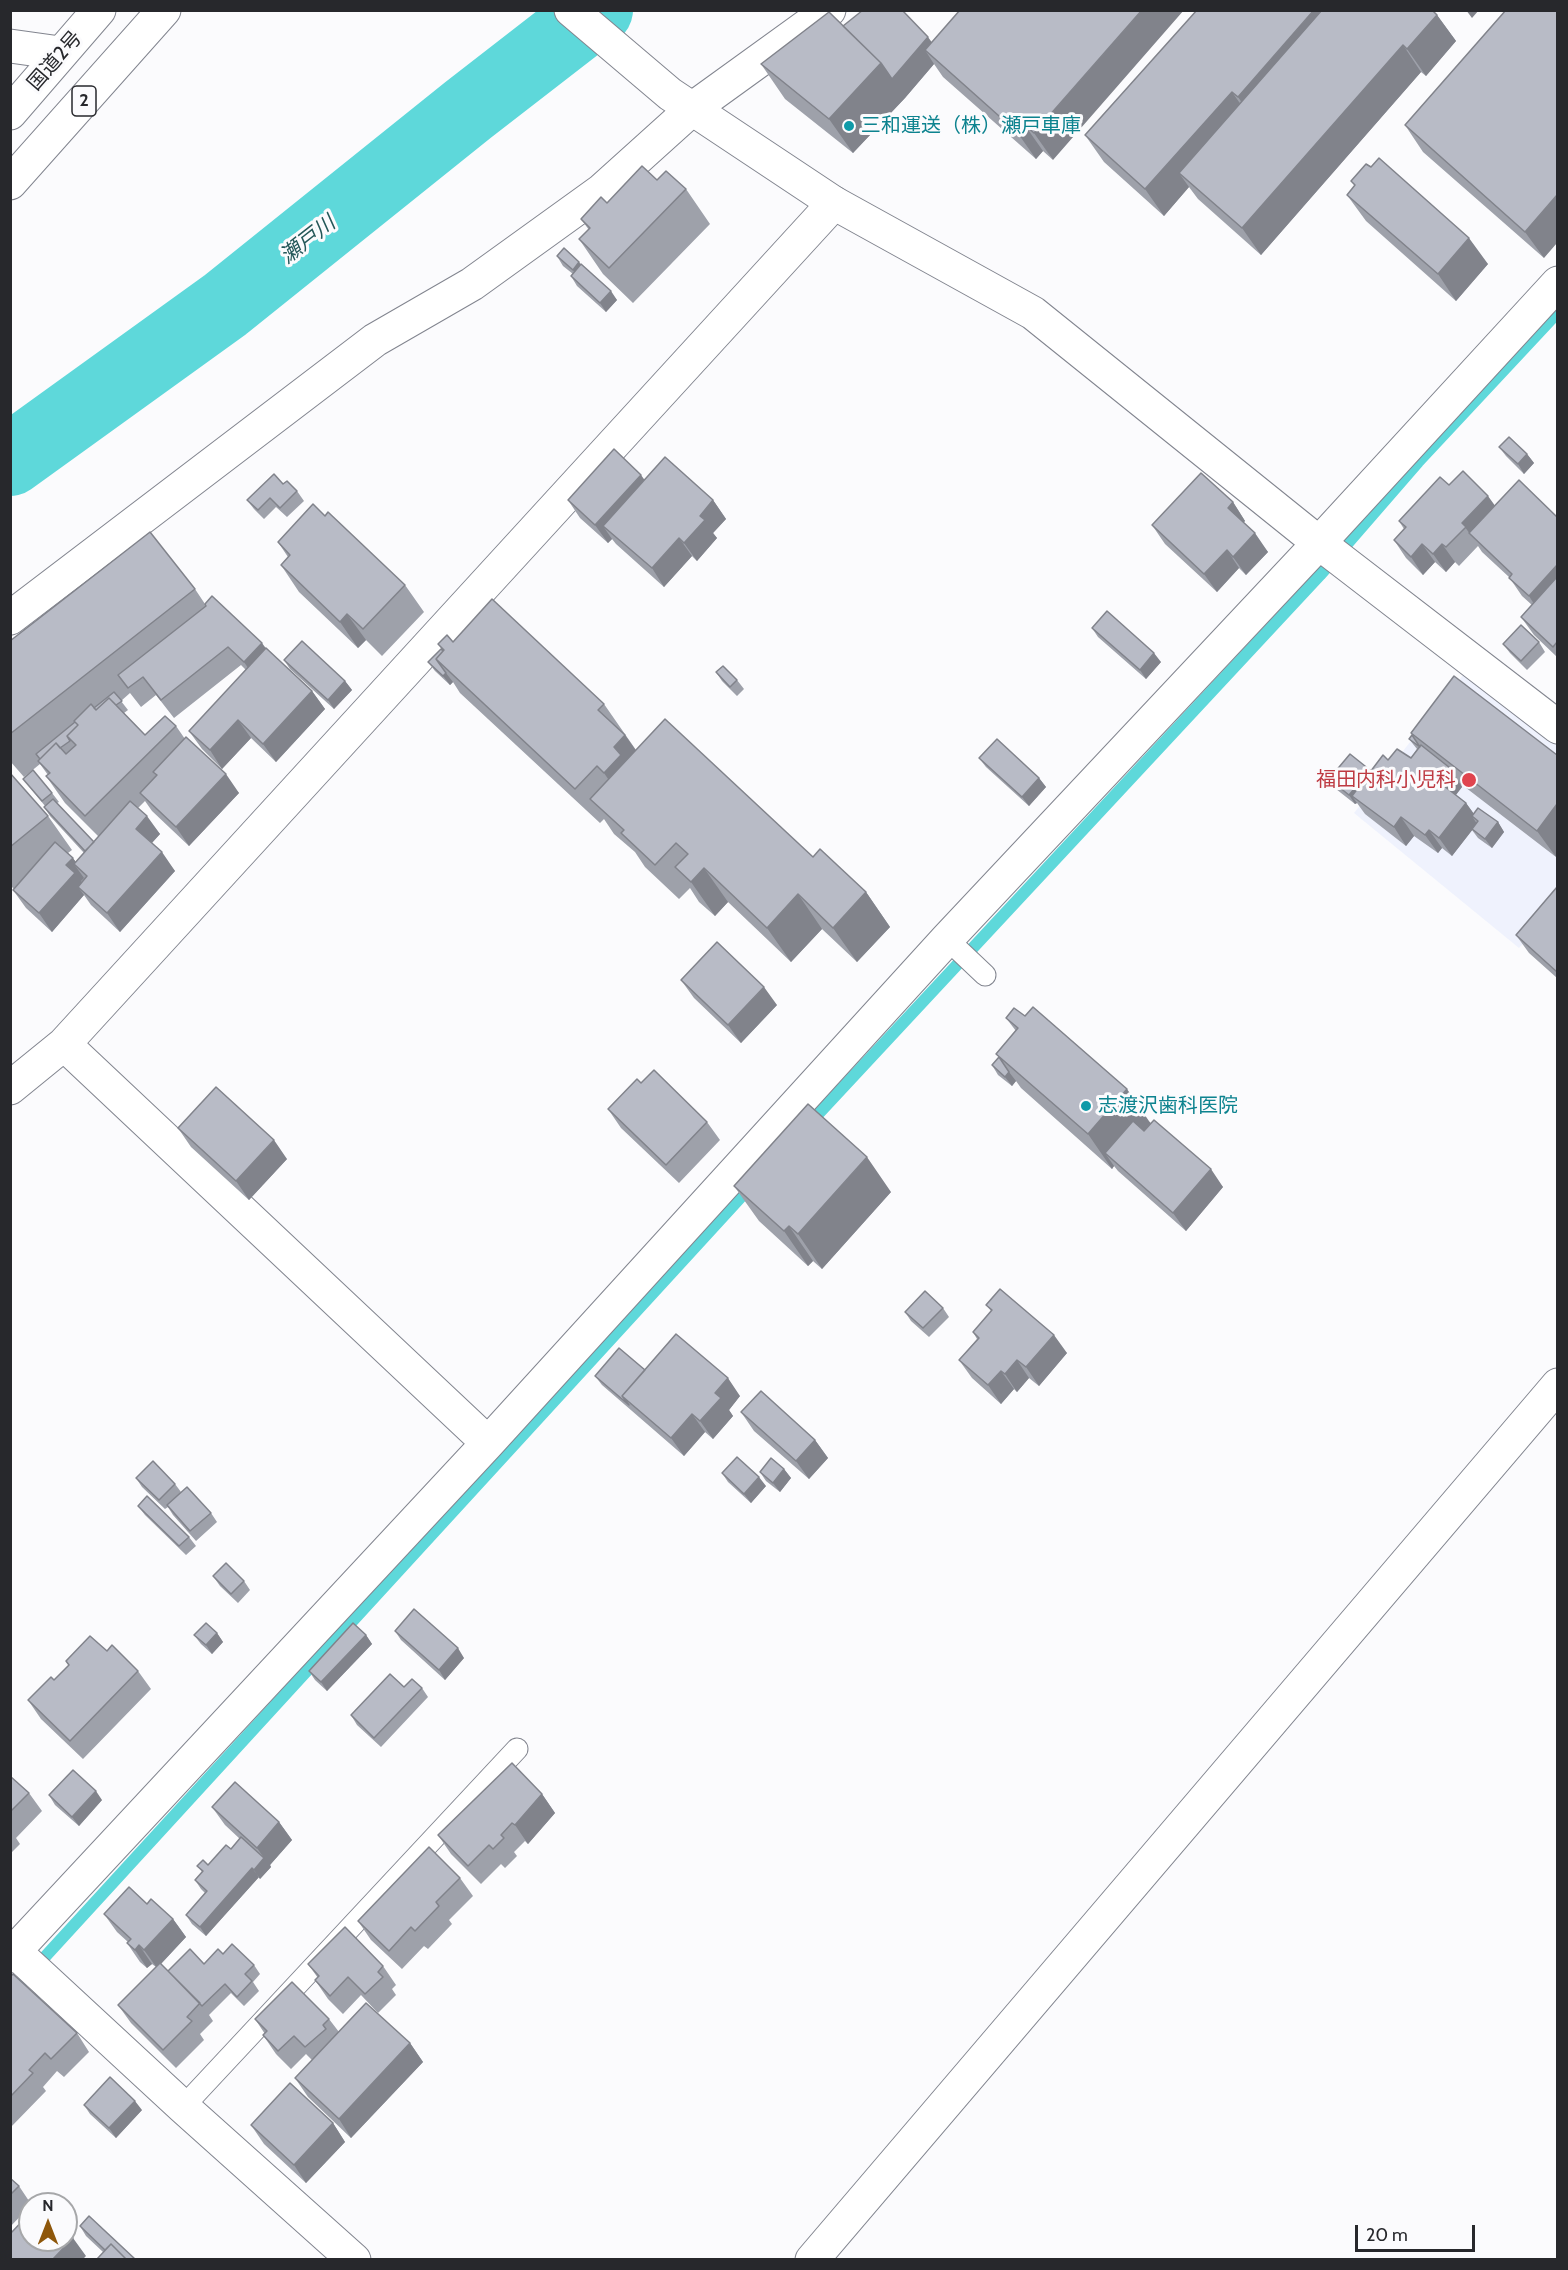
<!DOCTYPE html>
<html>
<head>
<meta charset="utf-8">
<style>
	body { margin:0 }
	#map { position:relative; width:1568px; height:2270px; overflow:hidden; background:#fbfbfd; font-family:Cabin,sans-serif }
	canvas { display:block }
	.frame { position:absolute; inset:0; border:12px solid #27282c; pointer-events:none }
	.north { position:absolute; left:18px; top:2192px; width:60px; height:60px; box-sizing:border-box; background:#fbfbfd; border:2px solid #a6a7a9; border-radius:50%; rotate:0deg; font-size:16px; font-weight:700; line-height:24px; text-align:center; color:#27282c }
	.north::after { content:''; display:block; margin:auto; width:21px; height:27px; background:#8e570b; clip-path:polygon(50% 0,100% 100%,50% 72%,0 100%) }
	.scale { position:absolute; left:1355px; top:2225px; width:120px; height:27px; box-sizing:border-box; border:3px solid #27282c; border-top:0; padding-left:8px; font-size:18px; line-height:21px; white-space:nowrap; color:#27282c; -webkit-text-stroke:4px #fbfbfd; paint-order:stroke }
</style>
</head>
<body>
<div id="map">
<canvas width="1568" height="2270"></canvas>
<div class="frame"></div>
<div class="north">N</div>
<div class="scale">20 m</div>
</div>
<script>
const context = document.querySelector('canvas').getContext('2d');
context.lineJoin = 'round';
function paint(path, color) { context.fillStyle = color; context.fill(path, 'evenodd'); }
function strokePath(path, color, width, dash) { context.strokeStyle = color; context.lineWidth = width; context.lineCap = dash ? 'butt' : 'round'; context.setLineDash(dash || []); context.stroke(path); }
function drawText(font, color, halo, rows, align = 'center') {
  context.font = font + ' Cabin,"Noto Sans JP",sans-serif'; context.lineWidth = 6; context.setLineDash([]); context.textBaseline = 'middle'; context.strokeStyle = halo; context.fillStyle = color; for (const [text, x, y, turn = 0] of rows) {
    context.save(); context.translate(x, y); context.rotate((+turn || 0) * Math.PI / 180); context.textAlign = isNaN(turn) ? turn : align; if (halo) context.strokeText(text, 0, 0); context.fillText(text, 0, 0); context.restore();
  }
}
const built = new Path2D(`
	M1463 675 1557 746V907L1519 948 1354 813Z`);
const stream = new Path2D(`
	M808 1125 1320 575 1418 462 1558 312
	M10 1995 751 1186`);
const river = new Path2D(`
	M10 460 225 305 468 110 597 10`);
const service = new Path2D(`
	M947 939 985 975
	M183 2107 517 1749`);
const minor = new Path2D(`
	M10 46 60 53
	M1319 543 1558 727
	M10 618 375 340 472 284 601 191 692 109 829 10
	M64 1044 488 1443
	M10 1088 64 1044 834 203
	M10 1947 183 2107 354 2260
	M10 1956 488 1443 947 939 1319 543 1558 283
	M812 2260 1558 1385`);
const tertiary = new Path2D(`
	M571 10 670 94 834 203 1033 313 1319 543`);
const trunk = new Path2D(`
	M10 113 99 10
	M10 183 164 10`);
const wall = new Path2D(`
	M960 10 1053 160 1043 151 1036 159 943 77 934 64 905 98 853 153 785 99 761 64 843 26 932 42Z
	M1506 10 1544 258 1423 152 1405 125Z
	M1437 15 1456 41 1426 76 1421 72 1261 255 1198 199 1189 187 1164 216 1104 162 1085 135Z
	M657 180 686 189 710 224 633 303 603 274 579 239 589 230 581 219 607 203Z
	M1351 181 1488 264 1456 301 1366 221 1347 195 1355 186Z
	M557 256 581 265 617 300 606 312 577 286 571 276 573 274 563 266Z
	M1499 447 1527 454 1534 463 1524 474 1506 456Z
	M644 480 713 500 726 519 713 533 717 538 697 561 692 556 664 587 616 544 612 539 608 543 580 518 568 500Z
	M283 484 297 491 304 501 287 517 276 507 264 519 254 509 247 500Z
	M1449 485 1495 506 1557 517V657L1534 635 1521 617 1532 605 1522 596 1509 577 1482 552 1478 546 1459 566 1455 562 1446 572 1435 562 1423 575 1406 558 1394 540 1404 529 1399 521Z
	M1233 502 1245 521 1243 523 1268 552 1246 575 1239 568 1217 592 1165 544 1152 525Z
	M325 516 405 585 424 612 382 656 366 640 358 648 299 592 281 565 288 557 278 542Z
	M195 589 205 604 266 648 312 691 325 709 276 762 251 738 222 769 202 749 189 731 246 670 241 665 174 718 156 695 141 707 130 693 121 701 128 710 124 713 145 735 176 726 185 739 239 793 189 846 152 811 145 801 138 808 160 834 152 843 175 871 120 932 91 905 84 895 52 932 26 908 13 890 14 889 10 885V773L48 816 72 850 68 853 76 862 84 853 50 816 44 807 45 806 23 779 52 793 59 802 57 803 94 842 99 837 65 803 46 776 48 775 40 764 24 777 10 761V641Z
	M1092 628 1161 662 1146 679 1098 637Z
	M453 642 604 704 636 750 813 857 866 892 890 927 857 962 822 929 791 962 728 902 715 916 699 902 690 888 679 899 645 867 635 852 614 834 604 819 600 823 460 693 453 682 450 685 435 671 428 662 443 651 438 644Z
	M1539 642 1545 652 1527 670 1510 653 1503 644Z
	M284 660 345 681 352 690 334 709 290 669Z
	M716 672 737 680 744 689 737 696 722 681Z
	M1454 676 1556 857 1461 784 1462 787 1456 795 1466 803 1474 814 1498 822 1504 832 1492 848 1478 838 1472 830 1452 856 1442 848 1438 853 1414 836 1406 846 1365 814 1357 803 1355 804 1336 789 1329 779 1371 771 1411 758 1417 749 1409 739 1412 735 1411 733Z
	M979 758 1039 778 1046 787 1029 806 986 767Z
	M1557 887V978L1529 953 1516 935Z
	M681 980 777 1005 741 1043 694 998Z
	M1006 1018 1151 1123 1223 1187 1186 1231 1118 1171 1114 1166 1112 1169 1021 1088 1016 1081 1012 1086 998 1075 992 1065 999 1057 996 1054 1016 1031Z
	M608 1109 707 1122 720 1140 679 1183 621 1128Z
	M178 1128 287 1159 249 1200 191 1147Z
	M734 1186 891 1192 822 1269 813 1261 808 1266 759 1221Z
	M986 1305 1067 1353 1039 1386 1029 1378 1017 1392 1014 1389 1001 1404 972 1378 959 1360 977 1339 973 1332 991 1311Z
	M943 1308 949 1317 929 1337 911 1321 905 1312Z
	M645 1370 740 1396 729 1410 733 1416 713 1439 705 1432 684 1456 602 1385 595 1376Z
	M741 1412 815 1440 828 1458 809 1479 754 1431Z
	M784 1469 791 1478 780 1492 766 1481 760 1472Z
	M722 1473 766 1486 751 1503 728 1482Z
	M136 1478 175 1484 181 1492 211 1513 217 1522 196 1541 173 1515 168 1507 165 1509 142 1487Z
	M138 1506 189 1537 196 1546 186 1555 145 1515Z
	M213 1576 244 1581 250 1590 238 1603 220 1586Z
	M395 1631 464 1658 445 1680 401 1640Z
	M217 1633 223 1642 212 1654 201 1644 194 1635Z
	M366 1635 372 1644 327 1691 315 1680 309 1671Z
	M107 1651 138 1671 151 1689 83 1759 41 1719 28 1700 54 1680 69 1665 66 1661Z
	M404 1687 422 1688 428 1697 381 1747 357 1725 351 1715Z
	M10 1776 29 1793 42 1811 16 1838 20 1844 10 1854Z
	M542 1794 555 1813 528 1844 525 1841 514 1852 517 1856 505 1868 501 1864 481 1884 451 1854 438 1835Z
	M49 1795 102 1800 79 1826 55 1805Z
	M212 1807 279 1822 292 1840 270 1865 271 1867 260 1879 259 1877 206 1936 192 1924 186 1915 205 1893 201 1889 195 1880 202 1872 197 1866 208 1865 231 1849 240 1839 225 1825Z
	M460 1878 473 1896 449 1920 452 1924 428 1949 424 1946 402 1969 371 1940 358 1921Z
	M147 1904 173 1919 186 1937 161 1964 168 1971 204 1964 223 1954 254 1965 260 1974 253 1982 259 1991 244 2006 231 1993 209 2015 213 2021 200 2034 204 2040 176 2068 131 2023 118 2005 156 1967 152 1964 147 1968 140 1962 127 1943 128 1942 117 1932 104 1914Z
	M308 1964 383 1966 396 1985 392 1989 396 1995 378 2013 361 1995 343 2014 328 1999 315 1980 318 1978Z
	M10 1977 77 2033 89 2052 64 2077 57 2071 43 2087 46 2091 10 2128Z
	M255 2019H329L339 2032 410 2043 423 2062 351 2138 308 2097 295 2078 312 2060 306 2054 291 2069 276 2054 263 2035 265 2034Z
	M84 2105 142 2110 116 2138 90 2114Z
	M333 2123 345 2142 306 2183 264 2144 251 2125Z
	M10 2178 19 2186 31 2204H30V2206L10 2227Z
	M80 2226 135 2259 103 2252 86 2236Z`);
const shadedWall = new Path2D(`
	M1142 10H1184L1053 160 1034 133Z
	M1314 10H1340L1256 123 1238 97Z
	M1466 10H1479L1472 18Z
	M1437 15 1456 41 1426 76 1407 49Z
	M928 37 941 55 925 50 934 64 905 98 853 153 829 119 881 63Z
	M1403 45 1421 72 1261 255 1242 228Z
	M1232 92 1251 119 1179 173 1189 187 1164 216 1145 189Z
	M1024 124 1043 151 1036 159 1017 132Z
	M1557 195V243L1544 258 1525 232Z
	M1469 238 1488 264 1456 301 1438 274Z
	M579 262 586 272 579 280 573 270Z
	M611 291 617 300 606 312 600 303Z
	M1527 454 1534 463 1524 474 1518 464Z
	M641 475 654 493 603 526 612 539 608 543 595 525Z
	M1488 496 1501 514 1470 534 1462 523Z
	M713 500 726 519 713 533 717 538 697 561 684 543 700 516Z
	M1233 502 1245 521 1240 526 1228 508Z
	M1255 533 1268 552 1246 575 1233 557Z
	M679 538 692 556 664 587 652 568Z
	M1422 544 1435 562 1423 575 1411 557Z
	M1442 544 1455 562 1446 572 1433 554Z
	M1227 550 1239 568 1217 592 1204 574Z
	M1557 565V597L1541 615 1529 596Z
	M347 614 366 640 358 648 340 622Z
	M262 643 275 661 257 681 244 662Z
	M1154 653 1161 662 1146 679 1140 670Z
	M446 673 453 682 450 685 443 676Z
	M345 681 352 690 334 709 328 700Z
	M312 691 325 709 276 762 263 744Z
	M238 720 251 738 222 769 210 750Z
	M625 735 649 769 628 808 604 773 614 747Z
	M1450 768 1462 787 1451 801 1439 782Z
	M1370 770 1376 779 1352 796 1357 803 1355 804 1349 795Z
	M226 774 239 793 189 846 176 827Z
	M1039 778 1046 787 1029 806 1022 797Z
	M1466 803 1479 821 1472 816 1477 824 1452 856 1439 838Z
	M1557 804V856L1556 857 1537 831Z
	M147 816 160 834 148 847 136 829Z
	M1401 817 1414 836 1406 846 1394 827Z
	M1498 822 1504 832 1492 848 1485 839Z
	M1429 830 1442 848 1438 853 1425 835Z
	M162 852 175 871 120 932 107 913Z
	M73 858 82 871 74 864 84 878 81 881 88 891 78 887 84 895 52 932 39 913 66 865Z
	M704 868 728 902 715 916 691 882Z
	M866 892 890 927 857 962 833 928Z
	M798 894 822 929 791 962 767 928Z
	M764 987 777 1005 741 1043 728 1025Z
	M1009 1072 1016 1081 1012 1086 1005 1077Z
	M1127 1089 1151 1124 1117 1163 1105 1153 1114 1166 1112 1169 1088 1134Z
	M274 1140 287 1159 249 1200 236 1181Z
	M867 1157 891 1192 822 1269 798 1234Z
	M1211 1169 1223 1187 1186 1231 1173 1213Z
	M789 1226 813 1261 808 1266 784 1231Z
	M1054 1335 1067 1353 1039 1386 1026 1367Z
	M1017 1360 1029 1378 1017 1392 1005 1374Z
	M1001 1371 1014 1389 1001 1404 988 1385Z
	M728 1378 740 1396 729 1410 733 1416 713 1439 700 1421 715 1393Z
	M692 1414 705 1432 684 1456 671 1438Z
	M815 1440 828 1458 809 1479 796 1461Z
	M784 1469 791 1478 780 1492 773 1483Z
	M759 1477 766 1486 751 1503 744 1494Z
	M217 1633 223 1642 212 1654 206 1645Z
	M366 1635 372 1644 327 1691 321 1682Z
	M458 1648 464 1658 445 1680 439 1670Z
	M96 1791 102 1800 79 1826 72 1817Z
	M542 1794 555 1813 528 1844 515 1825Z
	M279 1822 292 1840 270 1865 271 1867 260 1879 254 1870 264 1858 257 1848Z
	M252 1868 259 1877 206 1936 200 1927Z
	M173 1919 186 1937 157 1968 144 1950Z
	M139 1945 152 1964 147 1968 135 1950Z
	M410 2043 423 2062 351 2138 339 2119Z
	M135 2101 142 2110 116 2138 109 2128Z
	M333 2123 345 2142 306 2183 294 2165Z
	M73 2238 86 2256 83 2259H53Z`);
const building = new Path2D(`
	M863 10H902L928 37 892 79 881 63 843 26Z
	M960 10H1142L1034 133 1024 124 1017 132 925 50Z
	M1197 10H1314L1238 97 1232 92 1145 189 1085 135Z
	M1322 10H1432L1437 15 1407 49 1403 45 1242 228 1179 173Z
	M1506 10H1557V195L1525 232 1405 125Z
	M829 12 881 63 829 119 761 64Z
	M1379 158 1469 238 1438 274 1347 195 1355 185 1351 181 1366 164 1371 167Z
	M642 166 657 180 666 171 686 189 609 268 579 239 590 228 581 219 601 197 607 203Z
	M564 248 579 262 573 270 557 256Z
	M581 264 611 291 600 303 571 276Z
	M1509 437 1527 454 1518 464 1499 447Z
	M614 449 641 475 595 525 568 500Z
	M665 457 713 500 700 516 705 520 684 543 679 538 652 568 603 526Z
	M1463 471 1488 496 1462 523 1466 527 1446 547 1442 544 1433 554 1422 544 1411 557 1394 540 1406 527 1399 521 1440 477 1449 485Z
	M1201 473 1233 502 1228 508 1255 533 1233 557 1227 550 1204 574 1152 525Z
	M274 474 283 484 287 481 297 491 280 508 270 498 258 510 247 500Z
	M1519 480 1557 517V565L1529 596 1509 578 1512 574 1469 533Z
	M313 504 325 516 328 512 405 585 363 629 347 614 340 622 281 565 290 555 278 542Z
	M150 532 195 589 10 734V641Z
	M1557 577V642L1553 647 1521 617Z
	M212 596 262 643 244 662 228 647 161 700 143 677 128 688 118 675 206 606 205 604Z
	M492 599 604 704 598 710 625 735 614 747 621 755 604 773 597 766 575 789 436 659 444 650 438 644 447 635 453 642Z
	M1107 611 1154 653 1140 670 1092 628Z
	M1521 625 1539 642 1521 661 1503 644Z
	M302 641 345 681 328 700 284 660Z
	M266 648 312 691 263 744 238 720 210 750 189 731Z
	M441 649 443 651 436 659 446 673 443 676 428 662Z
	M723 666 737 680 730 687 716 672Z
	M1454 676 1557 755V804L1537 831 1411 733Z
	M114 692 122 701 116 705 109 698 96 710 94 708Z
	M109 698 145 735 165 716 176 726 85 816 46 776 50 773 38 761 56 743 66 754 76 745 67 736 78 725 74 721 91 704 96 710Z
	M665 719 813 857 820 849 866 892 833 928 798 894 767 928 704 868 691 882 675 867 688 854 676 843 655 865 621 833 624 830 590 799Z
	M75 722 78 725 67 736 70 741 60 748 56 743 40 759 36 754Z
	M1412 735 1420 747 1409 739Z
	M186 737 226 774 176 827 140 793 157 775 153 772Z
	M997 739 1039 778 1022 797 979 758Z
	M1421 745 1450 768 1439 782 1466 803 1439 838 1429 830 1425 835 1401 817 1394 827 1352 796 1383 755 1388 760 1397 749 1411 758Z
	M1350 754 1370 770 1349 795 1329 779Z
	M33 770 52 793 42 801 23 779Z
	M10 773 48 816 10 847Z
	M53 799 94 842 85 851 44 807Z
	M130 801 147 816 136 829 162 852 107 913 78 887 87 876 74 864Z
	M1478 808 1498 822 1485 839 1472 829 1478 821 1472 816Z
	M55 842 73 858 66 865 75 873 39 913 13 890Z
	M1557 887V972L1516 935Z
	M717 942 764 987 728 1025 681 980Z
	M1033 1007 1127 1089 1088 1134 996 1054 1018 1028 1006 1018 1014 1008 1025 1016Z
	M999 1057 1009 1072 1005 1077 992 1065Z
	M654 1070 707 1122 666 1165 608 1109 637 1079 641 1083Z
	M216 1087 274 1140 236 1181 178 1128Z
	M808 1104 867 1157 798 1234 789 1226 784 1231 734 1186Z
	M1154 1120 1211 1169 1173 1213 1105 1153 1133 1121 1144 1131Z
	M1000 1289 1054 1335 1026 1367 1017 1360 1005 1374 1001 1371 988 1385 959 1360 979 1338 973 1332 992 1310 986 1305Z
	M925 1291 943 1308 923 1328 905 1312Z
	M676 1334 728 1378 715 1393 721 1398 700 1421 692 1414 671 1438 622 1396Z
	M619 1348 645 1370 622 1396 629 1405 595 1376Z
	M761 1391 815 1440 796 1461 741 1412Z
	M737 1457 759 1477 744 1494 722 1473Z
	M771 1458 784 1469 773 1483 760 1472Z
	M153 1461 175 1484 159 1500 136 1478Z
	M187 1487 211 1513 190 1531 167 1505Z
	M147 1496 189 1537 179 1546 138 1506Z
	M226 1563 244 1581 231 1594 213 1576Z
	M414 1609 458 1648 439 1670 395 1631Z
	M206 1623 217 1633 206 1645 194 1635Z
	M353 1623 366 1635 321 1682 309 1671Z
	M90 1636 107 1651 112 1645 138 1671 70 1741 28 1700 51 1677 54 1680 69 1665 66 1661Z
	M390 1674 404 1687 412 1679 422 1688 374 1738 351 1715Z
	M512 1763 542 1794 515 1825 512 1823 501 1835 504 1838 493 1849 489 1845 468 1866 438 1835Z
	M73 1770 96 1791 72 1817 49 1795Z
	M10 1776 29 1793 10 1812Z
	M235 1782 279 1822 257 1848 212 1807Z
	M241 1837 264 1858 254 1870 252 1868 200 1927 186 1915 207 1891 195 1880 203 1871 197 1866 203 1860 208 1865 226 1845 231 1849Z
	M429 1847 460 1878 436 1902 439 1906 415 1931 411 1927 389 1951 358 1921Z
	M129 1887 147 1904 151 1899 173 1919 144 1950 139 1945 135 1950 127 1943 131 1939 104 1914Z
	M345 1927 383 1966 378 1972 383 1977 365 1994 348 1977 330 1996 315 1980 319 1976 308 1964Z
	M232 1944 254 1965 245 1974 252 1981 237 1997 225 1984 202 2006 168 1971 190 1949 204 1964 218 1949 223 1954Z
	M160 1963 200 2003 187 2017 192 2021 163 2050 118 2005Z
	M13 1974 77 2033 51 2059 45 2053 29 2070 33 2073 10 2097V1977Z
	M292 1982 329 2019 323 2025 326 2029 305 2047 294 2036 278 2051 263 2035 267 2031 255 2019Z
	M366 2003 410 2043 339 2119 295 2078Z
	M110 2077 135 2101 109 2128 84 2105Z
	M290 2083 333 2123 294 2165 251 2125Z
	M10 2178 19 2186 10 2195Z
	M30 2213V2240H66V2231L73 2238 53 2259H10V2234Z
	M89 2216 135 2259H126L111 2244 105 2250 80 2226Z
	M111 2244 126 2259H97Z`);
const markers = [
	[849,126,6,"#0f9aa8"],
	[1469,780,8,"#e0444e"],
	[1086,1106,6,"#0f9aa8"]
];
const shields = [
	[84,101,24]
];
const shieldNames = [
	["2",84,101]
];
const streetNames = [
	["国道2号",55,61,-49]
];
const cultureNames = [
	["三和運送（株）瀬戸車庫",861,126],
	["志渡沢歯科医院",1098,1106]
];
const healthNames = [
	["福田内科小児科",1456,780]
];
const waterNames = [
	["瀬戸川",308,240,-38]
];
paint(built, '#eff2fd');
strokePath(stream, '#5ed8da', 12);
strokePath(river, '#5ed8da', 72);
strokePath(service, '#82858f', 23);
strokePath(minor, '#82858f', 35);
strokePath(tertiary, '#82858f', 35);
strokePath(trunk, '#82858f', 35);
strokePath(service, '#fff', 21);
strokePath(minor, '#fff', 33);
strokePath(tertiary, '#fff', 33);
strokePath(trunk, '#fff', 33);
paint(wall, '#9ea1aa');
paint(shadedWall, '#81838b');
paint(building, '#b8bbc6');
strokePath(building, '#81838b', 1.5);
for (const [x, y, r, color] of markers) { const dot = new Path2D(); dot.arc(x, y, r, 0, 2 * Math.PI); context.fillStyle = color; context.fill(dot); strokePath(dot, '#fbfbfd', 2); }
for (const [x, y, w] of shields) { const box = new Path2D(); box.roundRect(x - w / 2, y - 15, w, 30, 4.5); context.fillStyle = '#fbfbfd'; context.fill(box); strokePath(box, '#27282c', 1.5); }
drawText('bold 18px', '#27282c', null, shieldNames);
drawText('20px', '#27282c', '#fbfbfd', streetNames);
drawText('20px', '#0d838f', '#fbfbfd', cultureNames, 'left');
drawText('20px', '#be3a42', '#fbfbfd', healthNames, 'right');
drawText('italic 21px', '#245859', '#fbfbfd', waterNames);
</script>
</body>
</html>
